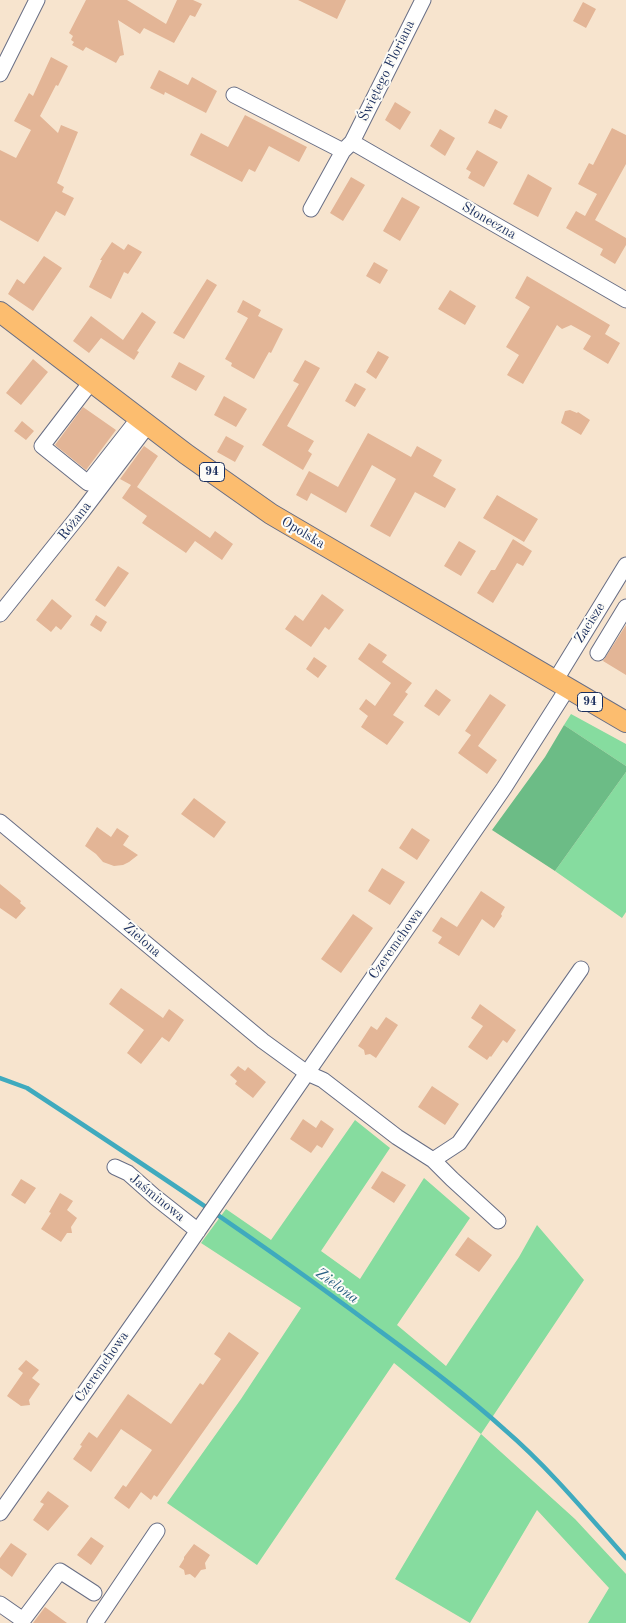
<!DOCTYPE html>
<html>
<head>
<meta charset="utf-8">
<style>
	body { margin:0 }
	canvas { display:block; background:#f7e4ce }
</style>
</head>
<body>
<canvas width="626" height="1623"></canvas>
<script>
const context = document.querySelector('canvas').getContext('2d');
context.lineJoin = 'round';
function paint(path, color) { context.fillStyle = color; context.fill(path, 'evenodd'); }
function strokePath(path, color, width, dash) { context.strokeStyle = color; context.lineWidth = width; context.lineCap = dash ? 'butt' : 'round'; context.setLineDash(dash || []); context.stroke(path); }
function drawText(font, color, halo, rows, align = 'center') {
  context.font = font + ' "Old Standard TT",serif'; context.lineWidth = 4; context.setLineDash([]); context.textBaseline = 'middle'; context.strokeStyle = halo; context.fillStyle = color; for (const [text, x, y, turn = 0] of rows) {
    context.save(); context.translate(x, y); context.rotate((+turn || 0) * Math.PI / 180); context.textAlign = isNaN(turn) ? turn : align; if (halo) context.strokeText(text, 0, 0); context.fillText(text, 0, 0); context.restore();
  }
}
const green = new Path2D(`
	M571 714 626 744V766L564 725Z
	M626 772V912L622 918 555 871Z
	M355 1120 390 1148 321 1251 360 1279 424 1178 470 1218 397 1325 446 1366 519 1257 537 1225 584 1280 481 1434 575 1519 626 1574V1623H588L609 1588 537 1510 470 1623 395 1579 481 1434 394 1363 257 1565 167 1503 241 1399 301 1308 201 1243 226 1209 271 1240Z`);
const forest = new Path2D(`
	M564 725 626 766V772L555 871 492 830 545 757Z`);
const stream = new Path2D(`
	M0 1078 27 1088C143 1164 258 1240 369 1323 415 1357 462 1391 505 1430 549 1468 587 1514 626 1558`);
const building = new Path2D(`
	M86 0H127L166 24 177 0H193L202 4 195 17 190 15 174 43 144 28 140 34 118 20 124 55 120 56 116 63 86 47 83 51 72 45 74 42 71 40 73 36 69 33Z
	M298 0H346L337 19Z
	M583 2 596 9 586 28 573 21Z
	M51 57 68 66 58 86 56 85 40 116 58 133 61 125 78 132 57 183 64 187 62 192 74 198 65 216 56 211 38 242 0 220V150L16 158 31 130 14 121 29 93 33 96Z
	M159 70 188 85 192 77 217 91 206 113 165 92 164 95 150 88Z
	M395 102 411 112 400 130 385 120Z
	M495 109 508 116 501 129 488 123Z
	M245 115 307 147 299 162 269 146 255 172 249 169 242 182 190 155 201 133 228 147Z
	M612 128 626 135V164L595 220 626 238V245L615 264 600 255 603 249 566 228 576 211 585 216 597 194 578 184 589 163 593 165Z
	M440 129 455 138 445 156 430 146Z
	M477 150 498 162 484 187 468 178 471 172 466 169Z
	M528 174 552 188 538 217 513 204Z
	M351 177 365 185 343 221 330 213Z
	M402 197 420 207 400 241 383 231Z
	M112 242 124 250 128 244 142 252 128 274 124 272 111 299 89 287 102 260H100Z
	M44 256 62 268 33 311 8 294 17 279 24 284Z
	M374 262 388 270 380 284 366 276Z
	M527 276 610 325 605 334 620 343 608 364 583 349 591 336 571 325 562 329 557 325 523 384 507 375 519 355 506 347 530 307 515 298Z
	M207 279 217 285 184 339 173 333Z
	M450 290 476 306 465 325 438 309Z
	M243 300 261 310 258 316 283 329 271 353 269 352 254 379 231 366 232 363 225 359 248 318 237 312Z
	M142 312 156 322 137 351 139 352 134 360 101 338 89 353 73 341 91 316 123 340Z
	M378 351 389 357 376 379 366 372Z
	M33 359 48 372 21 405 6 393Z
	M305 360 320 368 287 426 314 441 308 451 312 454 303 470 262 445 299 384 293 381Z
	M179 362 205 376 196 391 171 377Z
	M355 383 366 389 355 407 345 401Z
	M224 396 247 409 236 427 214 415Z
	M83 407 116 430 86 470 55 445Z
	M570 410 577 413 578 412 590 420 581 435 561 423 565 411Z
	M22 421 34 431 26 440 14 431Z
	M368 433 411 457 417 446 442 460 433 476 456 489 445 508 415 492 390 537 370 526 396 479 372 465 346 513 311 493 307 501 296 495 309 471 338 487Z
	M226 436 244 446 235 462 217 452Z
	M144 446 158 456 137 487 210 538 215 531 233 544 222 560 195 541 186 553 142 523 147 516 122 498 131 485 120 479Z
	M497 495 538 519 524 542 483 518Z
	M513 539 532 551 523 566 517 563 493 603 477 593 491 570H495Z
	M459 541 476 551 461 576 444 566Z
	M118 566 129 573 105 607 95 600Z
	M322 594 344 610 329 630 325 627 311 647 285 629 295 615 303 621Z
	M52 599 72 616 61 630 56 626 51 632 36 620Z
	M96 615 107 622 101 632 90 625Z
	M626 625V675L603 661Z
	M369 643 387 655 382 662 412 683 405 692 408 694 393 715 404 722 387 745 361 727 368 716 359 709 366 699 375 706 391 683 358 659Z
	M314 657 327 666 318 678 306 669Z
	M436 689 451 700 439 716 424 706Z
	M490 694 506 705 478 746 497 760 487 774 458 753 471 735 465 731Z
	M194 798 226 822 214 838 181 814Z
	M97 827 111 837 117 828 129 836 123 845 138 855 129 862 123 865 114 866 103 862 96 854 85 846Z
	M412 828 430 840 417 860 399 848Z
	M382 868 405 882 390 905 368 891Z
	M0 884 21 901 20 903 26 908 16 919 0 908Z
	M481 891 505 907 501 914 502 916 494 928 482 919 459 956 438 943 442 937 432 931 441 917 457 927Z
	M353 914 373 928 341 973 321 959Z
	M121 988 163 1018 169 1009 184 1020 169 1042 162 1037 141 1064 127 1053 144 1030 109 1004Z
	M480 1004 516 1030 507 1043 503 1040 491 1057 490 1056 487 1060 468 1047 483 1026 471 1018Z
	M386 1017 398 1025 376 1058 370 1054 365 1055 364 1050 358 1046 371 1026 377 1030Z
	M238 1066 245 1071 248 1067 266 1082 253 1098 235 1084 237 1081 230 1075Z
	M432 1086 459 1104 445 1125 418 1107Z
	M303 1119 316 1128 321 1120 334 1129 322 1148 317 1145 311 1153 290 1139Z
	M382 1171 406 1185 394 1203 371 1188Z
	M21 1179 36 1188 25 1204 11 1195Z
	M60 1193 73 1201 67 1210 77 1218 71 1227 72 1233H67L61 1242 41 1229 51 1213 49 1212Z
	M468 1237 492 1255 479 1272 455 1255Z
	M229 1332 259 1353 157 1497 154 1495 151 1500 141 1492 129 1509 114 1498 123 1485 126 1487 152 1450 121 1429 91 1472 73 1459 82 1446 80 1445 89 1432 97 1438 128 1394 171 1424 200 1383 203 1385 221 1359 214 1354Z
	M26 1360 39 1370 32 1378 40 1384 29 1400 30 1405 21 1406 7 1396 23 1373 18 1369Z
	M48 1491 69 1506 48 1531 33 1520 44 1504 40 1502Z
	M91 1537 104 1546 91 1565 77 1555Z
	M11 1543 27 1554 12 1577 0 1568V1558Z
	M194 1544 210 1555 205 1563 206 1569 201 1570 195 1578 190 1574 185 1575 184 1570 179 1567 184 1559V1557Z
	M45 1607 67 1623H33Z`);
const minor = new Path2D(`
	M0 74 37 0
	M234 95 343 151
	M352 142 626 300
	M311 209 343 151 352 142 423 0
	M91 382 42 446 88 483 139 418
	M0 614 81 513 148 425
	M598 653 626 607
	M555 681 626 565
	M0 822 263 1041 307 1073 323 1080 397 1137 433 1160 452 1179 498 1221
	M433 1160 459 1143 581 969
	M115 1167 128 1173 155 1197 198 1231
	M0 1513 159 1287 504 788 567 689
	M0 1604 23 1620 21 1623
	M23 1620 60 1571 94 1593
	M95 1623 157 1531`);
const major = new Path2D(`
	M0 312 186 454 271 514 626 722`);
const shields = [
	[212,472,25],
	[590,702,25]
];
const shieldNames = [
	["94",212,472],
	["94",590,702]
];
const streetNames = [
	["Świętego Floriana",387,71,-64],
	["Słoneczna",489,221,30],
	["Różana",75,521,-52],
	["Opolska",303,533,31],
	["Zacisze",590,623,-58],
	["Zielona",142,940,41],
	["Czeremchowa",396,944,-55],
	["Jaśminowa",157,1198,39],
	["Czeremchowa",102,1367,-55]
];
const waterNames = [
	["Zielona",337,1286,36]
];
paint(green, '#86dc9f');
paint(forest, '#6cbc86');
strokePath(stream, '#3faabe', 4.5);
paint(building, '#e3b596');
strokePath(minor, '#686e85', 17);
strokePath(major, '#686e85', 22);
strokePath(minor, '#fff', 15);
strokePath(major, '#fcbd6f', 20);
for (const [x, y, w] of shields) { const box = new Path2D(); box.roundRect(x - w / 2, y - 9.5, w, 19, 4); context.fillStyle = '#fdfcf7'; context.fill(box); strokePath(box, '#1b2f5e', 1); }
drawText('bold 12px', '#1b2f5e', null, shieldNames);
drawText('14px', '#1b2f5e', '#fdfcf7', streetNames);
drawText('italic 15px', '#296084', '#fdfcf7', waterNames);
</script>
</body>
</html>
